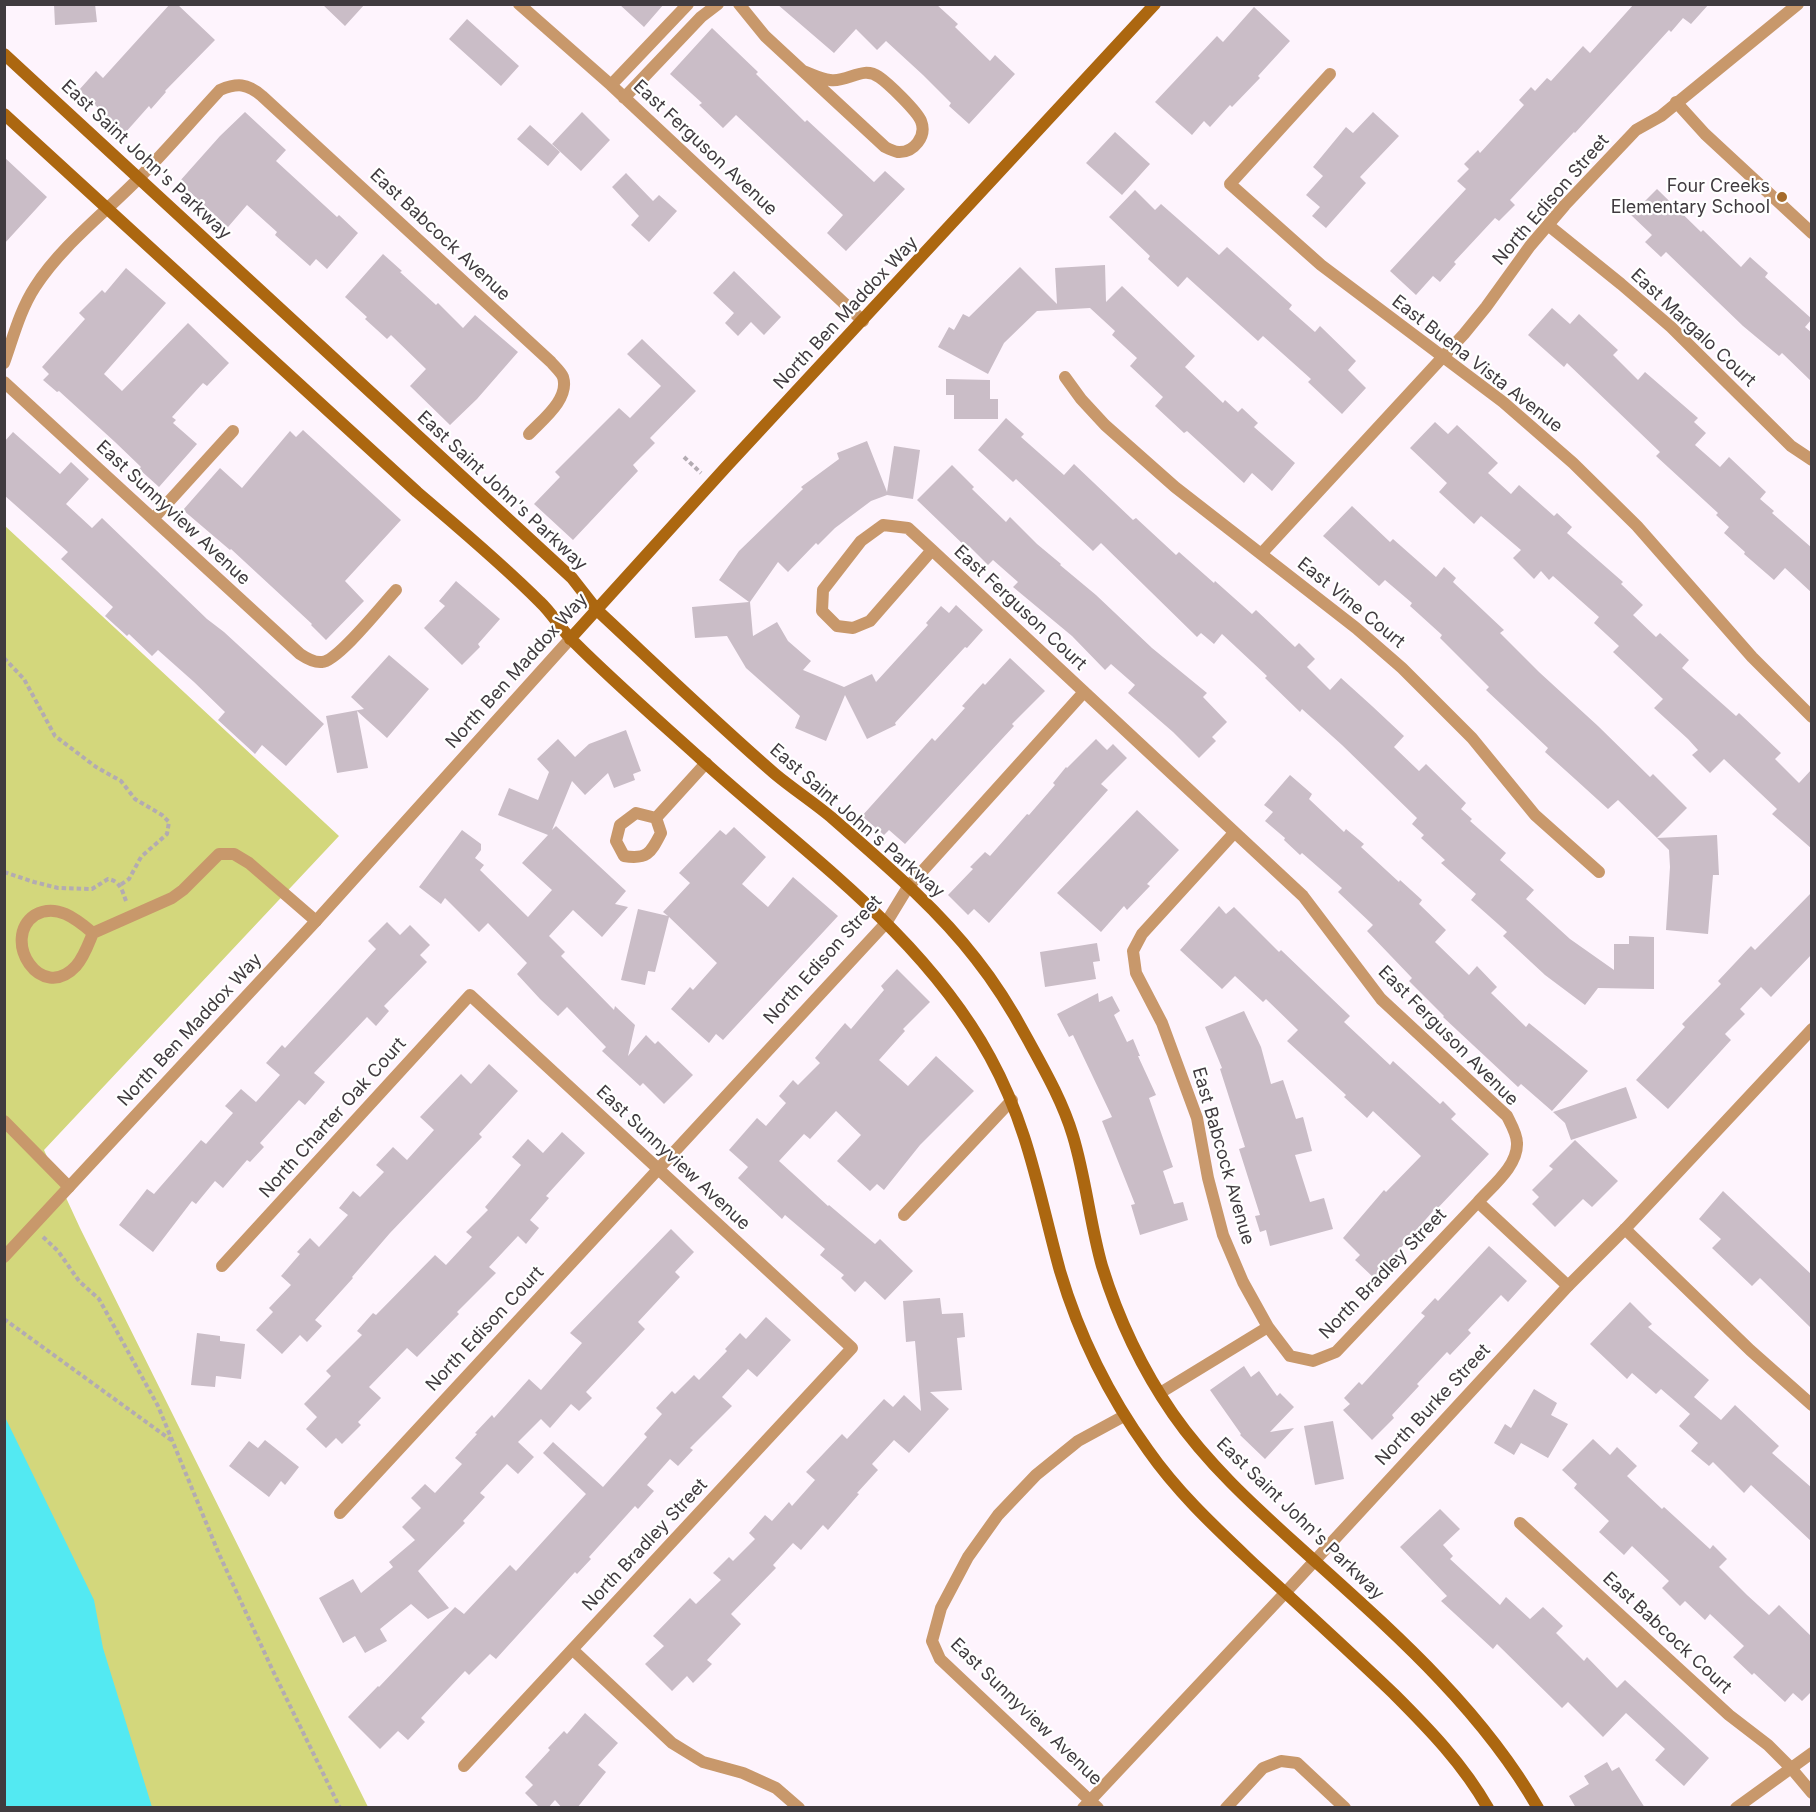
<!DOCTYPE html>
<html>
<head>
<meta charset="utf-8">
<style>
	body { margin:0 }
	#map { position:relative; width:1816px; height:1812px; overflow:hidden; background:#fef4fd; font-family:Inter,sans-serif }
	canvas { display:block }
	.frame { position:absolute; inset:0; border:6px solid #403b3f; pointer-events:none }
</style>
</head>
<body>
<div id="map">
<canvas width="1816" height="1812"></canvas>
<div class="frame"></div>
</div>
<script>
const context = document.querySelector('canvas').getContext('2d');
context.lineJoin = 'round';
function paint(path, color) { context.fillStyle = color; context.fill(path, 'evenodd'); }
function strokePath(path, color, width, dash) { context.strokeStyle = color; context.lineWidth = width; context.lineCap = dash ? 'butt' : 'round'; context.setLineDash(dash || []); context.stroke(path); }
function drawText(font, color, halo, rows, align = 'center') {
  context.font = font + ' Inter,sans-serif'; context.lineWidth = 4.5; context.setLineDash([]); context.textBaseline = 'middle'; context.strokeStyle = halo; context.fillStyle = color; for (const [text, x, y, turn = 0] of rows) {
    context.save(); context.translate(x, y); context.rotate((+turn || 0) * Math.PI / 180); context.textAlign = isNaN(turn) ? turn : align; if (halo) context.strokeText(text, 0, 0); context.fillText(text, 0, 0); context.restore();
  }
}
const green = new Path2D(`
	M4 525 339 836 44 1150 80 1228 368 1807H5Z`);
const water = new Path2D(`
	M4 1415 94 1600 103 1648 152 1807H5Z`);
const building = new Path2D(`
	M54 4H95L97 22 55 25Z
	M170 4H177L215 40 165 91 166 92 151 109 149 106 125 133 79 90 96 71 103 78Z
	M322 4H365L345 26Z
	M619 4H664L644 27Z
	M777 4H936L958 24 955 27 990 61 995 55 1015 74 969 124 949 106 951 103 923 75 886 41 877 50 856 29 834 53Z
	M1634 4H1709L1691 24 1683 18 1671 32 1669 30 1575 133 1574 132 1510 200 1515 205 1499 221 1495 218 1454 262 1456 264 1440 282 1433 276 1416 295 1390 271 1466 189 1457 181 1469 169 1464 164 1478 150 1480 153 1524 105 1519 100 1531 87 1535 91 1547 78 1551 81 1583 46 1590 53Z
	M1254 7 1290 41 1258 76 1260 78 1232 107 1230 105 1210 127 1204 121 1192 135 1155 102 1217 36 1223 42Z
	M467 19 519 66 501 86 449 39Z
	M712 28 758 72 756 74 805 122 807 120 874 182 885 171 905 189 846 251 827 233 843 215 736 115 723 128 699 105 702 103 670 74Z
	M245 112 286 150 276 161 337 217 339 215 358 233 327 269 316 259 310 266 275 235 277 232 247 205 228 227 179 182 220 136Z
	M582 112 610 140 581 171 552 144Z
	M1373 112 1399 136 1360 177 1366 183 1326 228 1312 216 1320 207 1306 195 1323 176 1313 167 1346 127 1353 133Z
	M530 125 560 152 548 166 517 139Z
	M1115 132 1150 164 1122 195 1086 163Z
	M4 157 47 197 4 244Z
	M626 173 653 201 659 195 677 211 649 242 631 225 639 216 612 187Z
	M1657 189 1701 232 1703 230 1741 267 1750 257 1768 273 1765 277 1812 319 1805 327 1812 333V382L1782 353 1779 356 1743 326 1666 252 1661 257 1645 242 1652 235 1631 215Z
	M1135 190 1155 210 1161 204 1219 255 1227 247 1292 305 1289 309 1315 332 1320 326 1356 361 1348 370 1366 388 1342 414 1308 382 1311 379 1263 336 1258 341 1187 277 1178 287 1148 259 1150 256 1109 217Z
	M383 254 402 271 400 272 436 305 438 303 463 328 475 315 518 352 477 399 450 425 410 386 426 369 391 335 387 339 365 319 367 317 345 297Z
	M1105 265 1106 302 1122 286 1195 356 1185 367 1223 403 1225 400 1238 412 1242 408 1258 423 1254 427 1295 463 1272 491 1252 473 1244 483 1187 431 1184 433 1155 406 1163 397 1130 366 1137 358 1112 335 1115 331 1090 308 1037 311 1004 343 988 374 938 347 949 327 954 330 963 314 969 317 1020 267 1057 304 1055 268Z
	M126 268 166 303 104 374 122 391 188 323 229 363 207 386 203 383 172 417 176 420 173 423 197 444 159 487 139 469 141 467 115 442 59 391 57 392 43 380 49 374 42 367 85 319 79 313 102 290 105 293Z
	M734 271 781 317 764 335 751 322 738 336 725 323 734 313 713 293Z
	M1552 308 1570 324 1579 314 1618 350 1613 355 1638 380 1645 372 1698 418 1694 422 1706 433 1695 445 1720 467 1729 457 1766 492 1760 499 1774 511 1772 513 1812 548V593L1785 568 1774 580 1744 554 1745 552 1724 533 1729 527 1716 515 1718 513 1656 456 1660 452 1567 363 1564 367 1528 335Z
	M642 339 696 391 650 438 655 443 633 465 638 471 573 540 534 504 560 477 555 472 619 408 630 418 661 386 627 354Z
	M946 379 990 380V399H998V419H954V395H946Z
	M1006 418 1024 434 1021 437 1064 475 1074 464 1133 520 1136 518 1176 555 1179 552 1214 583 1215 581 1252 614 1256 610 1295 647 1299 643 1315 659 1307 667 1330 690 1341 678 1372 706 1404 736 1394 747 1419 771 1426 764 1466 803 1461 809 1472 819 1470 821 1506 853 1500 860 1534 890 1526 899 1570 939 1614 970V944H1629V936L1654 937V989L1598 988 1585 1005 1545 975 1503 936 1507 932 1471 900 1476 894 1441 863 1445 860 1421 838 1424 835 1412 824 1417 818 1342 745 1302 709 1300 712 1265 678 1267 676 1222 634 1214 644 1201 633 1197 637 1101 543 1093 551 1016 479 1013 482 978 450Z
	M1435 422 1448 434 1457 425 1498 463 1488 473 1511 494 1519 485 1554 516 1557 513 1572 527 1567 533 1623 582 1621 584 1643 605 1633 615 1656 637 1660 633 1689 660 1682 668 1736 716 1739 713 1781 753 1775 759 1799 783 1812 769V849L1772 814 1777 809 1724 759 1710 773 1692 755 1698 750 1688 739 1654 708 1663 699 1613 652 1619 646 1594 623 1599 617 1553 576 1549 580 1541 571 1534 579 1513 558 1521 550 1481 516 1474 524 1439 492 1447 483 1410 448Z
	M303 430 401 520 345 581 364 601 326 640 311 625 312 624 231 549 230 550 183 510 220 468 242 488 290 431 296 437Z
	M13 432 60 474 71 462 89 479 66 504 92 528 102 518 207 619 224 632 324 724 286 766 262 745 255 754 218 720 225 712 194 682 158 650 152 656 129 634 127 636 105 616 113 607 61 559 68 552 4 495V442Z
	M867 441 887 492 894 446 920 450 913 499 887 495 871 501 835 528 818 545 816 543 788 572 778 562 750 602 753 636 777 622 788 641 811 661 803 670 844 687 872 674 876 682 928 625 926 623 941 606 949 613 956 605 983 630 967 648 965 647 895 723 896 725 867 739 845 695 826 741 795 728 800 716 746 668 727 636 695 638 692 607 749 602 719 580 739 551 803 489 801 487 839 459 837 453Z
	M952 465 974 487 972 489 1006 522 1010 517 1037 544 1061 564 1060 565 1096 595 1152 648 1207 693 1203 697 1227 722 1212 737 1216 741 1199 758 1173 732 1128 693 1135 685 1111 664 1105 670 1072 636 1013 587 1018 582 993 560 988 565 969 546 967 548 917 500Z
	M1352 506 1390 542 1393 539 1436 577 1444 567 1456 578 1453 582 1504 630 1500 633 1539 672 1598 726 1650 777 1653 774 1687 808 1657 838 1618 800 1608 809 1575 779 1545 752 1548 748 1486 690 1489 687 1440 638 1442 635 1410 606 1412 603 1385 580 1379 586 1323 536Z
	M456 581 500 619 478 644 480 647 462 665 424 628 445 606 439 601Z
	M389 655 429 689 387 738 357 711 368 768 337 773 326 716 364 709 351 697Z
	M1010 658 1045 691 1012 724 1014 726 1001 740 905 844 889 830 884 835 862 816 932 738 935 741 965 708 962 706 983 683 985 685Z
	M626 730 641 771 633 774 635 780 614 788 608 773 585 795 572 781 552 830 556 826 626 891 615 904 628 907 602 937 573 910 549 936 565 952 561 956 614 1010 615 1006 635 1025 628 1056 646 1035 655 1044 658 1041 693 1075 664 1104 643 1083 640 1086 602 1051 606 1047 567 1007 558 1016 540 999 517 974 527 963 488 923 479 932 445 898 441 904 419 887 462 830 481 844V850L475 858 484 865 480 870 528 917 552 890 522 863 548 835 498 815 509 788 538 800 549 772 537 759 558 739 575 757 589 744Z
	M1096 739 1107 750 1113 744 1127 758 1101 784 1108 790 989 923 974 909 968 915 948 895 973 869 970 867 985 852 990 856 1027 814 1029 815 1055 785 1053 783 1066 767 1067 768Z
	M1290 775 1312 794 1309 799 1344 832 1346 829 1364 844 1361 847 1399 882 1400 880 1422 900 1419 904 1446 930 1435 942 1469 975 1477 966 1497 987 1491 993 1526 1027 1529 1023 1588 1071 1552 1111 1521 1084 1518 1087 1443 1017 1444 1016 1409 981 1412 978 1367 931 1373 925 1338 892 1342 888 1302 853 1300 855 1284 840 1285 838 1265 821 1273 812 1264 805Z
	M1137 810 1179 850 1147 884 1150 886 1127 910 1124 906 1101 932 1057 893Z
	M734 827 766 857 742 884 768 907 793 877 838 916 723 1040 716 1034 709 1043 671 1009 690 987 693 990 717 963 669 917 655 972 648 971 645 985 621 980 638 909 668 916 663 912 690 883 679 873 720 830 726 835Z
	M1717 835 1719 875H1713L1708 934 1666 930 1670 867 1669 850 1657 838Z
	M1812 892V954L1771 997 1761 987 1740 1009 1745 1014 1725 1034 1731 1040 1668 1109 1636 1080 1685 1027 1682 1024 1721 984 1718 981 1751 946 1755 950Z
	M1219 906 1226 914 1234 907 1279 952 1281 950 1350 1016 1344 1022 1390 1065 1393 1061 1440 1104 1443 1101 1456 1114 1451 1119 1489 1154 1435 1211 1434 1210 1374 1278 1355 1260 1360 1255 1343 1238 1384 1190 1386 1192 1421 1156 1373 1111 1367 1118 1344 1097 1346 1095 1287 1041 1298 1030 1266 999 1263 1002 1235 976 1222 989 1180 950Z
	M387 922 400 935 410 925 430 945 420 955 427 962 384 1006 389 1011 376 1026 367 1017 314 1073 325 1082 305 1105 299 1100 260 1143 264 1147 250 1162 247 1160 223 1188 215 1181 196 1204 192 1201 153 1252 119 1225 147 1189 154 1194 201 1140 206 1144 233 1113 225 1106 241 1089 256 1102 280 1075 266 1063 282 1045 285 1048 376 949 368 941Z
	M1097 943 1100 961 1093 962 1096 979 1045 987 1040 952Z
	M897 969 930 1002 903 1029 905 1031 879 1060 908 1086 936 1056 974 1091 920 1145 884 1190 877 1184 870 1191 837 1161 861 1135 836 1111 810 1139 804 1134 779 1161 828 1206 829 1205 875 1244 880 1239 913 1271 885 1300 865 1281 855 1292 841 1278 844 1275 820 1255 825 1249 785 1215 782 1219 738 1178 748 1167 729 1150 757 1118 766 1126 786 1103 779 1096 793 1080 798 1085 820 1063 815 1058 845 1023 851 1029 884 990 881 986Z
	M1098 993 1099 1002 1112 996 1120 1011 1114 1015 1127 1042 1133 1039 1140 1056H1138L1156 1095 1149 1098 1173 1167 1163 1171 1174 1204 1183 1202 1188 1220 1140 1235 1131 1205 1135 1204 1102 1121 1112 1117 1073 1035 1069 1037 1057 1014Z
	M1244 1011 1261 1047 1271 1084 1283 1080 1296 1119 1303 1117 1312 1151 1295 1155 1310 1202 1324 1198 1333 1229 1270 1246 1266 1230 1260 1232 1255 1216 1260 1215 1239 1149 1245 1147 1220 1069 1222 1068 1205 1027Z
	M489 1064 518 1091 479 1134 482 1137 390 1233 352 1277 353 1278 315 1320 322 1326 307 1342 300 1335 282 1354 256 1330 273 1312 269 1308 291 1285 281 1276 300 1254 297 1252 310 1238 319 1247 348 1215 339 1208 353 1191 360 1197 384 1172 376 1165 393 1147 407 1160 434 1130 420 1117 461 1074 471 1084Z
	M1626 1087 1637 1118 1571 1140 1565 1123 1553 1112Z
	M562 1132 585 1153 546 1196 549 1198 530 1220 539 1228 526 1244 518 1236 489 1267 496 1273 457 1312 459 1314 417 1357 407 1348 369 1387 381 1398 358 1422 361 1425 342 1444 336 1438 326 1448 306 1429 317 1417 304 1404 331 1376 326 1371 362 1335 357 1331 373 1313 376 1315 435 1255 446 1265 472 1237 466 1232 488 1210 485 1207 521 1165 512 1157 528 1139 543 1153Z
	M1575 1140 1618 1181 1592 1207 1583 1199 1555 1227 1532 1204 1539 1197 1532 1190 1553 1169 1549 1166Z
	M1723 1191 1812 1275V1329L1760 1278 1752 1286 1712 1248 1721 1239 1699 1219Z
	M671 1229 694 1252 675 1272 680 1277 638 1322 645 1329 586 1392 592 1398 579 1411 571 1404 550 1428 541 1419 518 1442 534 1457 518 1474 507 1464 480 1493 485 1497 463 1521 465 1523 418 1571 449 1608 428 1619 411 1604 380 1629 387 1641 365 1653 355 1636 343 1643 319 1598 353 1579 361 1593 393 1567 389 1562 415 1540 402 1527 421 1508 411 1498 425 1484 435 1493 462 1464 455 1458 477 1434 475 1433 492 1415 494 1418 529 1379 541 1390 582 1343 570 1333Z
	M1489 1246 1527 1281 1508 1302 1501 1295 1468 1330 1471 1333 1450 1355 1447 1352 1417 1384 1419 1386 1392 1415 1394 1418 1372 1440 1343 1410 1350 1404 1344 1398 1359 1382 1362 1385 1425 1316 1421 1313 1435 1298 1438 1301Z
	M940 1298 942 1314 963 1313 965 1337 957 1338 962 1390 930 1392 949 1409 909 1453 894 1440 872 1464 878 1470 857 1493 859 1494 828 1530 823 1525 801 1550 793 1543 773 1565 776 1568 731 1614 741 1624 707 1660 712 1664 693 1683 687 1676 672 1691 645 1664 664 1646 653 1636 690 1598 696 1604 721 1580 713 1573 729 1557 733 1561 755 1539 749 1533 765 1515 772 1521 789 1502 792 1506 815 1480 806 1472 842 1434 847 1439 884 1399 893 1407 904 1395 921 1411 915 1341 906 1342 903 1301Z
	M1630 1302 1652 1324 1648 1327 1709 1380 1694 1397 1721 1420 1735 1405 1779 1446 1772 1453 1812 1488V1542L1751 1485 1744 1493 1713 1462 1709 1466 1691 1451 1698 1443 1679 1426 1690 1414 1661 1389 1656 1394 1632 1373 1627 1379 1590 1344Z
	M766 1317 791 1340 757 1377 748 1369 722 1397 732 1406 690 1448 693 1450 678 1466 670 1459 647 1485 654 1491 638 1509 635 1506 589 1557 591 1559 577 1574 575 1572 496 1659 490 1654 469 1675 465 1671 421 1718 425 1722 408 1740 398 1731 380 1749 348 1717 378 1686 379 1687 455 1607 464 1614 510 1565 516 1571 586 1494 543 1453 553 1442 603 1487 647 1437 644 1434 662 1414 656 1408 672 1391 675 1394 694 1375 699 1380 727 1351 725 1349 740 1333 746 1339Z
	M197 1333 220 1336V1341L245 1344 241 1379 216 1376 215 1387 191 1385Z
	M1244 1366 1251 1377 1259 1371 1277 1396 1280 1393 1294 1407 1270 1432 1294 1428 1265 1459 1240 1435 1241 1434 1210 1390Z
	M1534 1389 1557 1403 1551 1415 1568 1424 1548 1458 1521 1443 1514 1455 1494 1443 1505 1424 1511 1428Z
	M1333 1421 1344 1479 1315 1485 1304 1426Z
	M1593 1439 1610 1455 1617 1447 1637 1466 1627 1476 1662 1509 1664 1507 1710 1549 1713 1545 1727 1559 1719 1567 1747 1595 1769 1615 1779 1605 1812 1637V1691L1802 1701 1793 1693 1785 1702 1754 1673 1752 1675 1733 1657 1744 1646 1710 1614 1705 1620 1685 1601 1680 1606 1662 1588 1669 1581 1632 1546 1624 1555 1599 1532 1609 1521 1574 1488 1577 1484 1562 1470Z
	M265 1440 299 1467 285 1485 281 1481 269 1497 229 1466 249 1441 258 1448Z
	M1440 1509 1460 1529 1443 1545 1453 1556 1450 1559 1500 1605 1506 1597 1530 1619 1543 1607 1563 1626 1556 1633 1584 1661 1587 1657 1617 1688 1625 1680 1709 1758 1684 1786 1655 1760 1665 1749 1626 1713 1603 1737 1568 1702 1562 1708 1497 1644 1493 1649 1441 1601 1447 1596 1400 1547Z
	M585 1713 618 1743 598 1765 606 1772 577 1808H562L555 1800 548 1808H540L525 1793 533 1785 525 1777 550 1750 548 1748 564 1731 567 1734Z
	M1607 1762 1612 1771 1619 1767 1645 1808H1576L1569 1796 1589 1784 1584 1776Z`);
const path = new Path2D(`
	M684 457 701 473
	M4 658 24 679 55 736 96 767 121 781 135 799 162 815 169 822 167 834 141 857 129 879 120 885
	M4 872 34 882 58 888 92 889 108 879C120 881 122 890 126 901
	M43 1237 58 1251 79 1281 99 1299 158 1406 219 1554 273 1671 340 1808
	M4 1319 171 1440`);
const service = new Path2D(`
	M1676 102 1705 134 1812 233
	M93 933C88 945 84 957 76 966 41 1004 0 939 35 915 57 903 76 919 93 933L172 898 183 890 219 854H234L249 863 316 921
	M4 1121 69 1187`);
const minor = new Path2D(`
	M519 4 611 85 863 321
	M739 4 765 36 885 147C889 149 893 151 898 152 914 153 927 136 921 121 917 111 888 83 879 77 862 65 848 83 830 80 821 79 812 74 803 71
	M1330 74 1230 184 1321 265 1503 402 1573 463 1637 526 1752 657 1812 717
	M611 85 688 4
	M624 98 701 17 718 4
	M1548 225 1621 284 1671 327 1791 446 1812 460
	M4 363C13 338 20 310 35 287 62 245 105 213 139 178 167 150 193 119 220 90 237 83 247 83 262 96L551 362C554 366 561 372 563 377 570 399 542 420 529 434
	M1065 377 1081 399 1105 425 1175 487 1356 628 1402 668 1472 738 1535 815 1599 872
	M4 382 300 654C306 658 314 663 322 662 338 661 383 604 396 590
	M153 519 233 431
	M932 550 870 621 853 628 837 626 822 611 823 590 861 541 883 525 908 528 932 550 1303 896 1381 999 1507 1116C1511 1124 1517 1134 1517 1143 1518 1166 1492 1186 1478 1202L1568 1286
	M1261 554 1464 334 1486 307 1530 246 1565 205 1636 130 1661 116 1798 4
	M656 818 661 833C651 852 648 860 624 856L616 841 620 825 636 813 656 818 706 763
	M1234 833 1142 934 1133 951 1136 973 1162 1023 1197 1118 1208 1178 1223 1235 1243 1282 1268 1327
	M904 1215 1012 1100
	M1625 1229 1750 1350 1812 1405
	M222 1266 470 995 852 1348 464 1766
	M1160 1393 1268 1327 1290 1356 1313 1361 1336 1352 1478 1202
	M340 1513 886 923 908 887 1084 692
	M1520 1523 1729 1715 1768 1745 1791 1768 1812 1793
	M573 1650 672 1743 703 1762 743 1773 776 1788 799 1808
	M1083 1808 1285 1593
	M1098 1808 940 1659 932 1641 941 1608 968 1557 998 1515 1036 1475 1078 1441 1124 1416
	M1226 1808 1263 1768 1281 1761 1297 1763 1345 1808
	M1736 1808 1812 1753`);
const tertiary = new Path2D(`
	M4 1257 316 921 570 639
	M1285 1593 1568 1286 1625 1229 1812 1029`);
const secondary = new Path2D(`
	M4 54 572 578 597 610C656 665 714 721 775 774 793 789 813 802 831 817 881 861 935 906 976 959 995 983 1012 1010 1027 1038 1044 1069 1063 1102 1073 1136 1086 1179 1090 1224 1102 1266 1118 1318 1142 1369 1173 1414 1207 1463 1252 1504 1296 1544 1384 1624 1478 1703 1538 1808
	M4 114 417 492C459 528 501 563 540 602 553 614 561 630 574 642 615 683 659 721 702 760 803 852 923 934 990 1057 1029 1128 1039 1195 1060 1271 1079 1335 1109 1396 1148 1450 1178 1493 1216 1528 1254 1564 1301 1607 1348 1650 1394 1694 1429 1729 1463 1764 1488 1808
	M570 639 726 467 1155 4`);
const markers = [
	[1782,197,6,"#a56c2b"]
];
const streetNames = [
	["East Ferguson Avenue",705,148,43],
	["East Saint John's Parkway",146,160,43],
	["North Edison Street",1551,200,-49],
	["East Babcock Avenue",440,235,43],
	["North Ben Maddox Way",846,313,-47],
	["East Margalo Court",1693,328,43],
	["East Buena Vista Avenue",1477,364,38],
	["East Saint John's Parkway",502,491,43],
	["East Sunnyview Avenue",173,513,43],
	["East Vine Court",1351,603,39],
	["East Ferguson Court",1020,608,43],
	["North Ben Maddox Way",517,671,-48],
	["East Saint John's Parkway",857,821,41],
	["North Edison Street",823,960,-48],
	["North Ben Maddox Way",190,1030,-47],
	["East Ferguson Avenue",1448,1036,45],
	["North Charter Oak Court",333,1118,-48],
	["East Babcock Avenue",1223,1156,74],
	["East Sunnyview Avenue",673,1158,43],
	["North Bradley Street",1383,1274,-46],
	["North Edison Court",485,1329,-47],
	["North Burke Street",1433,1405,-47],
	["East Saint John's Parkway",1300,1519,44],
	["North Bradley Street",645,1545,-47],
	["East Babcock Court",1667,1633,43],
	["East Sunnyview Avenue",1026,1712,44]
];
const poiNames = [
	["Four Creeks",1770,187],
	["Elementary School",1770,208]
];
paint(green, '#d3d77c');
paint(water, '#53e9f2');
paint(building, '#cabdc7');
strokePath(path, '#b3abb2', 4, [4.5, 3]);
strokePath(service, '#c8986b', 12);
strokePath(minor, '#c8986b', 12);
strokePath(tertiary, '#c8986b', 12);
strokePath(secondary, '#ac6710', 12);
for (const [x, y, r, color] of markers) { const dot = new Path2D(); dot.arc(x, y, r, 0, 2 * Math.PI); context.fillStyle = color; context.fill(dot); strokePath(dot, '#fff', 2); }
drawText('18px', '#403b3f', '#fff', streetNames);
drawText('18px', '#403b3f', '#fff', poiNames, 'right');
</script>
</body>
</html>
